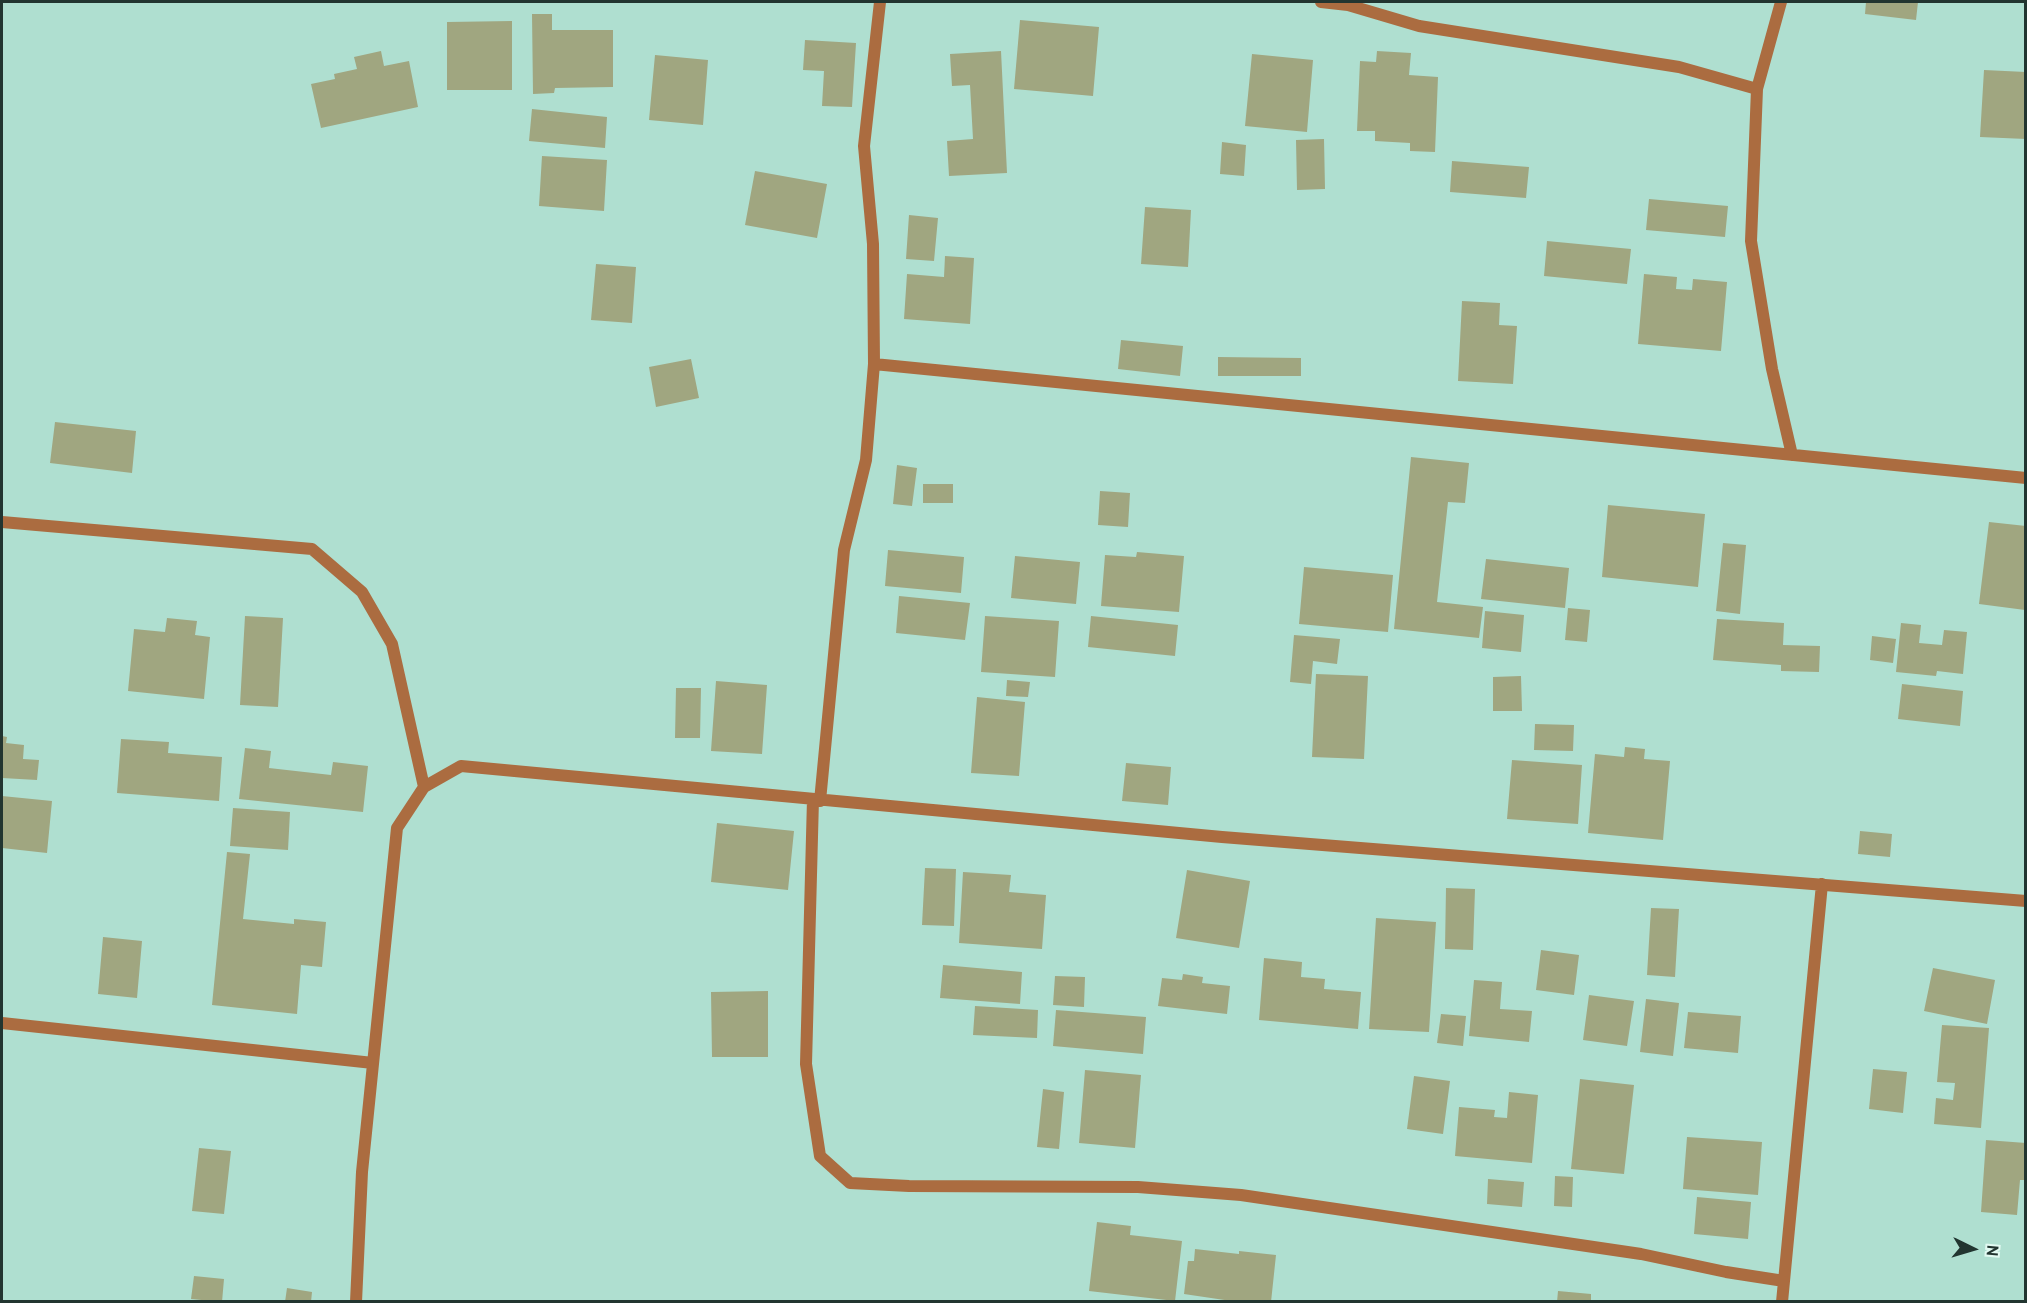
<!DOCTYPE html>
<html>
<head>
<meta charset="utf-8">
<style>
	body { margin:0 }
	#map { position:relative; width:2027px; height:1303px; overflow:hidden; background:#afdfd0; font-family:Overpass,sans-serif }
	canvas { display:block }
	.frame { position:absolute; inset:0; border:3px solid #223530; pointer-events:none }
	.north { position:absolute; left:1943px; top:1219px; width:60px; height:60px; -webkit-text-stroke:4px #e2faf2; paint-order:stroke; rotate:95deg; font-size:16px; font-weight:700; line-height:24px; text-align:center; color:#223530 }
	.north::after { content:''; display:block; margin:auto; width:21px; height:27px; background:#223530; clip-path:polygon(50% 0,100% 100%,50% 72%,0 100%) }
</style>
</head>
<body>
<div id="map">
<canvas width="2027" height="1303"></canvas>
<div class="frame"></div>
<div class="north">N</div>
</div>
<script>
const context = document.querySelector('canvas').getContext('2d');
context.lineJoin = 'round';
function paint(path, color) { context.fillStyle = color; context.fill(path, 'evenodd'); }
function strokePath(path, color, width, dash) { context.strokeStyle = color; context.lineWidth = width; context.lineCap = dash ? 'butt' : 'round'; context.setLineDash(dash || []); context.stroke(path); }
const building = new Path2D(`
	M1866 2H1918L1916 20 1865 14Z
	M532 14H552V30H613V87L555 88 554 93 533 94Z
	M1020 20 1099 27 1093 96 1014 89Z
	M512 21V90H447V22Z
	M805 40 856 43 852 107 822 106 824 71 803 70Z
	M381 51 384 66 409 61 418 107 321 128 311 84 335 79 334 74 357 69 354 57Z
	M1001 51 1007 173 949 176 947 141 973 139 970 85 952 86 950 54Z
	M1377 51 1411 53 1409 75 1438 77 1435 152 1410 151V143L1375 141V131H1357L1360 61 1376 62Z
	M1252 54 1313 60 1307 132 1245 126Z
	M655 55 708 60 703 125 649 120Z
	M1984 70 2026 72V139L1980 137Z
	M532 109 607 117 605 148 529 141Z
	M1324 139 1325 189 1297 190 1296 140Z
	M1222 142 1246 145 1244 176 1220 174Z
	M542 156 607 160 604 211 539 206Z
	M1452 161 1529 167 1526 198 1450 192Z
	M755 171 827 184 817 238 745 225Z
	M1649 199 1728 206 1725 237 1646 230Z
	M1145 207 1191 210 1188 267 1141 264Z
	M909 215 938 218 934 261 906 259Z
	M1547 241 1631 249 1627 284 1544 276Z
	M945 256 974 258 970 324 904 319 907 274 944 277Z
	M596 264 636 267 632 323 591 320Z
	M1644 274 1677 277 1676 289 1692 290 1693 279 1727 282 1721 351 1638 344Z
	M1462 301 1500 303 1499 325 1517 326 1513 384 1458 381Z
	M1121 340 1183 346 1180 376 1118 369Z
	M1218 357 1301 358V376H1218Z
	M691 359 699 398 656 407 649 367Z
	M55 422 136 431 132 473 50 463Z
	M1411 457 1469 463 1465 503 1448 502 1437 602 1483 607 1479 638 1394 629Z
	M897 465 917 468 912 506 893 504Z
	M923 484H953V503H923Z
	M1100 491 1130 493 1128 527 1098 525Z
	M1608 505 1705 514 1698 587 1602 577Z
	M1989 522 2026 526 2025 610 1979 604Z
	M1723 543 1746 545 1740 614 1716 611Z
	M888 550 964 557 961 593 885 586Z
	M1137 552 1184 556 1179 612 1101 606 1105 555 1136 557Z
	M1015 556 1080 562 1076 604 1011 598Z
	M1486 559 1569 568 1565 608 1481 599Z
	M1304 567 1393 575 1388 632 1299 624Z
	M899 596 970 603 965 640 896 633Z
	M1568 608 1590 610 1587 642 1565 640Z
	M1485 611 1524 615 1521 652 1482 648Z
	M245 616 283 618 278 707 240 705Z
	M985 616 1059 621 1055 677 981 672Z
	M1091 616 1178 625 1175 656 1088 647Z
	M167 618 197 621 195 635 210 637 204 699 128 691 134 629 165 632Z
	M1717 619 1784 623 1783 645 1820 646 1819 672 1781 671V665L1713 660Z
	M1901 623 1921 625 1919 643 1942 645 1944 630 1967 632 1963 674 1937 671 1936 676 1896 672Z
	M1294 635 1340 639 1337 664 1313 661 1311 684 1290 682Z
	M1872 636 1896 639 1893 663 1870 660Z
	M1316 674 1368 676 1364 759 1312 757Z
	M1521 676 1522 711H1493V677Z
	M1007 680 1030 682 1028 697 1006 696Z
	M716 681 767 685 762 754 711 751Z
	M1902 684 1963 691 1960 726 1898 719Z
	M676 688H701L700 738H675Z
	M977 697 1025 702 1019 776 971 773Z
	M1535 724 1574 725 1573 751 1534 750Z
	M2 736 7 737 6 743 24 745 23 759 39 760 37 780 2 778Z
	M121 739 169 742 168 753 222 757 219 801 117 793Z
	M1625 747 1645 749 1644 759 1670 761 1663 840 1588 833 1595 754 1624 757Z
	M245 748 271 751 269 768 331 775 333 762 368 766 363 812 239 799Z
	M1512 760 1582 765 1578 824 1507 819Z
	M1126 763 1171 767 1168 805 1122 801Z
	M2 796 52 801 47 853 2 848Z
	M233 808 290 812 288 850 230 846Z
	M717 823 794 831 788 890 711 882Z
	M1860 831 1892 834 1890 857 1858 854Z
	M227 852 250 854 243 919 294 924V919L326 922 322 967 301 965 297 1014 212 1005Z
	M925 868 956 869 954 926 922 925Z
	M1187 870 1250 881 1239 948 1176 938Z
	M963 872 1011 875 1009 892 1046 895 1042 949 959 943Z
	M1446 888 1475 889 1473 950 1445 949Z
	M1651 908 1679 909 1675 977 1647 975Z
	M1376 918 1436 922 1429 1032 1369 1029Z
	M103 937 142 941 137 998 98 994Z
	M1541 950 1579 955 1574 995 1536 990Z
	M1264 958 1302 962 1301 977 1325 979 1324 989 1361 992 1358 1029 1259 1020Z
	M943 965 1022 972 1020 1004 940 998Z
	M1933 968 1995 980 1987 1024 1924 1011Z
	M1183 974 1203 977 1202 983 1230 986 1227 1014 1158 1006 1162 978 1182 980Z
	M1055 976 1085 977 1084 1007 1053 1005Z
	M1474 980 1502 982 1500 1009 1532 1011 1529 1042 1469 1036Z
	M768 991V1057H712L711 992Z
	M1589 995 1634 1001 1627 1046 1583 1040Z
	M1646 999 1679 1003 1673 1056 1640 1052Z
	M975 1006 1038 1010 1037 1038 973 1035Z
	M1056 1010 1146 1017 1143 1054 1053 1046Z
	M1688 1012 1741 1016 1738 1053 1684 1048Z
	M1441 1014 1466 1016 1463 1046 1437 1043Z
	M1942 1025 1989 1028 1981 1128 1934 1124 1936 1098 1953 1100 1955 1083 1937 1082Z
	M1873 1069 1907 1072 1903 1113 1869 1109Z
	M1085 1070 1141 1075 1135 1148 1079 1143Z
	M1414 1076 1450 1081 1443 1134 1407 1129Z
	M1580 1079 1634 1085 1624 1174 1571 1169Z
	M1043 1089 1064 1092 1059 1149 1037 1147Z
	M1509 1092 1538 1095 1532 1163 1455 1156 1459 1107 1495 1110 1494 1117 1507 1118Z
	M1687 1137 1762 1142 1758 1195 1683 1189Z
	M1986 1140 2026 1143V1180H2020L2017 1215 1981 1212Z
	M199 1148 231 1151 224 1214 192 1211Z
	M1555 1176 1573 1177 1572 1207 1554 1206Z
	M1488 1179 1524 1182 1522 1207 1487 1204Z
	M1697 1197 1751 1202 1748 1239 1694 1234Z
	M1097 1222 1131 1226 1130 1235 1182 1241 1175 1301 1089 1291Z
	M1195 1249 1239 1254V1251L1276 1255 1271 1302H1238L1184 1294 1188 1261H1194Z
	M194 1276 224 1279 222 1302 191 1299Z
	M287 1288 312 1292 311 1302H285Z
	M1558 1291 1591 1294V1302H1557Z`);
const street = new Path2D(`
	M1321 2 1348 5 1419 26 1679 67 1757 89
	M1781 2 1757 89 1751 241 1772 369 1792 455
	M874 364 2026 478
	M2 522 312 549 362 592 392 644 424 787
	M813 799 806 1064 820 1156 850 1183 909 1186 1138 1187 1241 1195 1641 1254 1726 1272 1784 1281
	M820 801 844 550 866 460 874 364 873 244 864 146 880 2
	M2 1023 373 1063
	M356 1302 362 1172 397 828 424 787 461 766 1222 837 2026 901
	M1782 1302 1822 884`);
paint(building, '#a0a680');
strokePath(street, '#ab6c40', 12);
</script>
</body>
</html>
